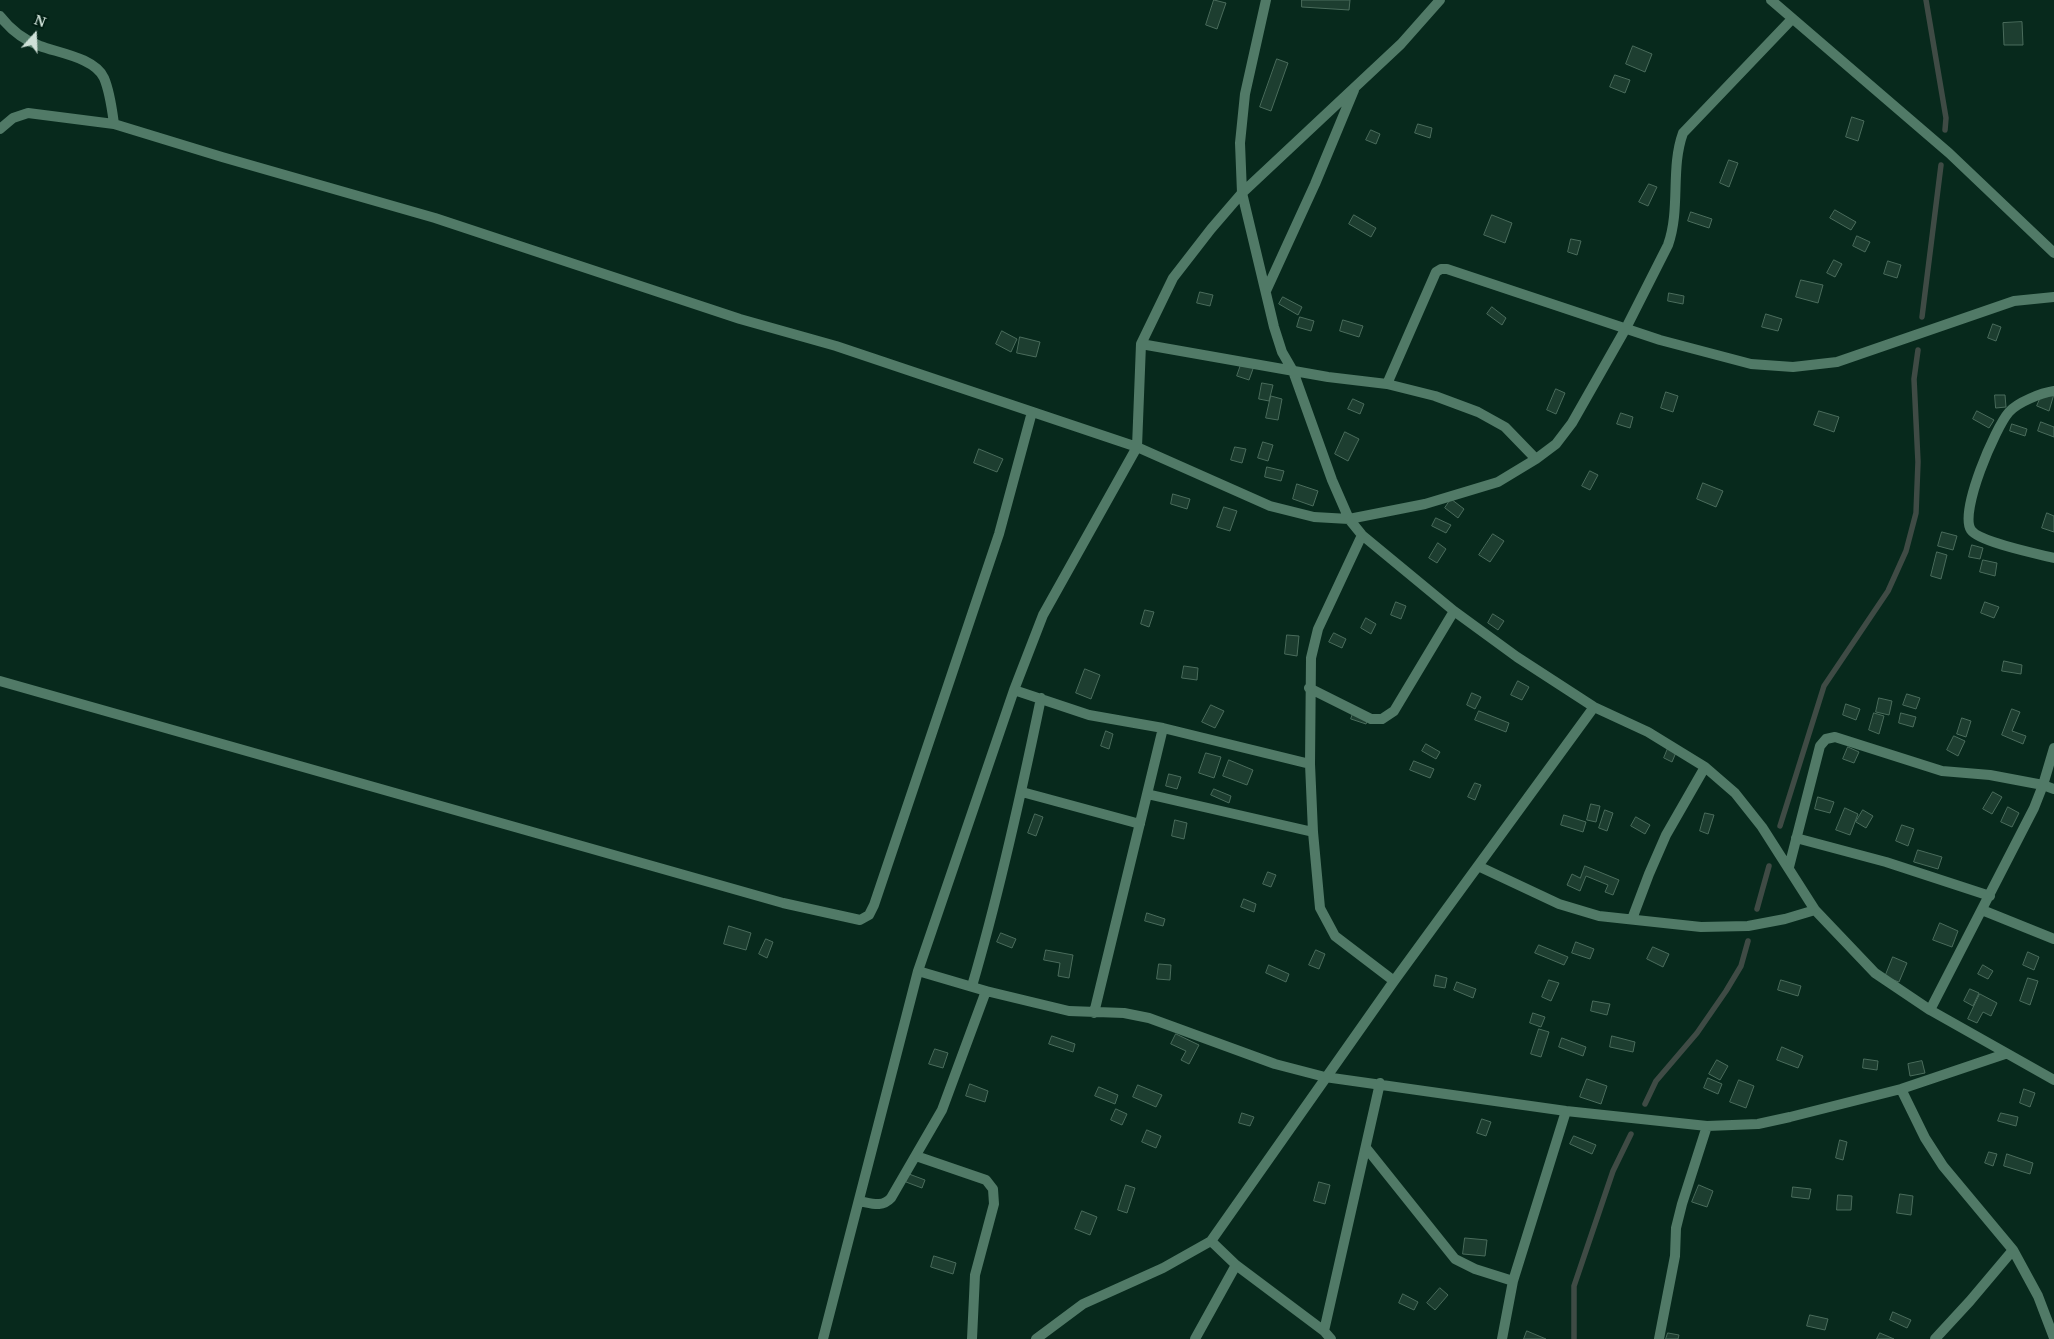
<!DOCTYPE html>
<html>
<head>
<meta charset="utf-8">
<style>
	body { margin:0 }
	#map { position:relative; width:2054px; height:1339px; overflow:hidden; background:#07291c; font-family:"Noto Serif",serif }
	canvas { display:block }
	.north { position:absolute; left:10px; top:10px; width:50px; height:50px; -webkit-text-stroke:4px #001f13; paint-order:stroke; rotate:20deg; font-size:14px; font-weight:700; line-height:20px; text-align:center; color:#cfe1d8 }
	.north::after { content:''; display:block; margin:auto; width:18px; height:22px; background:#cfe1d8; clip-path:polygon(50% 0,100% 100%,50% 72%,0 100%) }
</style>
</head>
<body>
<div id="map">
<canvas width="2054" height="1339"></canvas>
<div class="north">N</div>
</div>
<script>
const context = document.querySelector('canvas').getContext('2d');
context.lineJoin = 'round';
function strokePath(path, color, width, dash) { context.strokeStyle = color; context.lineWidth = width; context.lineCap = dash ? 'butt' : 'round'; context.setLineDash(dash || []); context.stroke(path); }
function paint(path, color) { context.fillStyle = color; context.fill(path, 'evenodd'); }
const stream = new Path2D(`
	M1926 0 1946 118 1945 130
	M1922 317 1941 165
	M1780 826 1824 686 1888 591 1906 551 1916 513 1918 462 1914 379 1918 350
	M1757 909 1769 866
	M1645 1104 1656 1081 1697 1033 1726 991 1741 966 1748 941
	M1574 1339V1286L1613 1171 1631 1134`);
const building = new Path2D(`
	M1214 0 1226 3 1217 29 1206 25Z
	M1302 0H1350L1349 10 1302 7Z
	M2022 22 2023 45H2004L2003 23Z
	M1633 46 1652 54 1645 72 1626 64Z
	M1277 59 1288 63 1271 111 1260 107Z
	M1615 75 1630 80 1625 93 1610 87Z
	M1852 117 1864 121 1858 141 1846 137Z
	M1418 124 1432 128 1430 138 1415 133Z
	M1371 130 1380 134 1376 144 1366 140Z
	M1729 160 1738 163 1729 187 1720 183Z
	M1649 184 1657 187 1648 206 1639 202Z
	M1835 210 1856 222 1851 230 1830 218Z
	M1691 212 1712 219 1709 228 1688 221Z
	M1354 215 1376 228 1371 237 1349 224Z
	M1492 215 1512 223 1505 243 1484 235Z
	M1857 236 1870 242 1865 252 1853 246Z
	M1571 239 1581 241 1577 255 1568 252Z
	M1834 260 1842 264 1835 277 1827 273Z
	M1888 261 1901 265 1897 278 1884 274Z
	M1801 280 1823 285 1818 303 1796 297Z
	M1200 292 1213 295 1210 306 1197 303Z
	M1669 293 1684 296 1683 304 1668 301Z
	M1283 297 1302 307 1298 315 1279 304Z
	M1492 307 1506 318 1502 325 1487 314Z
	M1766 314 1782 319 1778 331 1762 327Z
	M1300 317 1314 321 1311 331 1297 327Z
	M1343 320 1363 326 1359 337 1340 331Z
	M1993 324 2001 327 1996 341 1988 338Z
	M1002 331 1017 339 1011 352 996 344Z
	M1020 337 1040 342 1036 357 1017 353Z
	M1242 362 1254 366 1249 380 1237 376Z
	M1262 383 1273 385 1269 401 1259 399Z
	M1556 389 1565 393 1556 414 1547 410Z
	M2044 390 2054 394 2049 411 2037 406Z
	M1666 392 1678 396 1673 412 1661 408Z
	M1995 395H2005L2006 407 1996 408Z
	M1271 396 1282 399 1278 420 1266 418Z
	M1353 399 1364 404 1360 414 1348 409Z
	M1819 411 1839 417 1834 432 1814 425Z
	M1977 411 1994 420 1989 428 1973 419Z
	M1621 413 1633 417 1630 428 1617 424Z
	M2041 422 2054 427V437L2038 431Z
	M2012 424 2027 429 2025 436 2010 431Z
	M1345 432 1359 439 1348 461 1335 454Z
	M1263 442 1273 445 1268 461 1258 458Z
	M1235 447 1246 449 1242 463 1231 460Z
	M979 449 1003 459 997 472 974 463Z
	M1267 467 1284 471 1281 481 1265 477Z
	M1590 471 1598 475 1590 490 1582 486Z
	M1703 483 1723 491 1716 507 1697 499Z
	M1297 484 1318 491 1313 506 1293 499Z
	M1173 494 1190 499 1187 509 1171 504Z
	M1451 499 1464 509 1458 518 1445 508Z
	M1224 507 1237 511 1230 531 1217 527Z
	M2047 513 2054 516V532L2042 528Z
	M1436 518 1451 525 1446 533 1432 526Z
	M1942 532 1957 536 1953 550 1938 546Z
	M1493 534 1504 541 1490 562 1479 555Z
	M1438 543 1446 549 1437 563 1429 558Z
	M1972 545 1983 548 1980 559 1969 557Z
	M1937 552 1947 555 1941 579 1931 576Z
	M1983 560 1997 563 1995 576 1980 572Z
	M1396 602 1406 606 1401 619 1391 615Z
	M1985 602 1999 607 1994 618 1981 613Z
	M1145 610 1154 612 1149 627 1141 624Z
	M1493 614 1504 621 1498 630 1488 623Z
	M1366 618 1376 624 1371 634 1361 628Z
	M1334 633 1346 639 1342 648 1329 642Z
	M1287 635 1299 636 1297 656 1285 654Z
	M2004 661 2022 665 2021 674 2002 671Z
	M1184 666 1198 668 1197 680 1182 678Z
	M1085 669 1100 675 1091 699 1076 693Z
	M1518 681 1529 687 1522 700 1511 695Z
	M1472 693 1481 697 1475 709 1467 705Z
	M1907 694 1920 698 1916 709 1903 705Z
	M1879 698 1892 701 1889 715 1876 712Z
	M1846 704 1860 709 1856 720 1843 715Z
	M1211 705 1224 711 1215 728 1202 722Z
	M1355 708 1370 714 1366 724 1351 719Z
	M2012 709 2020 712 2012 731 2026 736 2023 744 2002 735Z
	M1479 711 1509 723 1506 732 1475 720Z
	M1874 713 1884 716 1879 734 1869 730Z
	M1901 713 1916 717 1913 727 1899 723Z
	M1962 718 1971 721 1966 737 1957 734Z
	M1106 731 1113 734 1109 749 1101 746Z
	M1954 736 1965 741 1958 756 1947 750Z
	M1426 744 1440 752 1436 759 1422 751Z
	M1669 746 1677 750 1672 762 1664 758Z
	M1848 747 1859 752 1854 763 1843 759Z
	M1206 753 1221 757 1214 778 1199 773Z
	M1229 760 1253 770 1247 785 1223 776Z
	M1414 761 1434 769 1430 778 1410 770Z
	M1169 774 1181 777 1177 789 1166 786Z
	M1475 783 1481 785 1475 800 1468 797Z
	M1214 789 1231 796 1229 803 1211 795Z
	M1993 792 2002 797 1992 814 1983 809Z
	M1818 797 1834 802 1830 813 1815 809Z
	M1591 804 1600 806 1596 822 1587 820Z
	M2008 807 2019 813 2012 827 2001 822Z
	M1845 808 1858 814 1850 835 1836 830Z
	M1605 810 1613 813 1607 831 1599 828Z
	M1863 810 1873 816 1866 828 1856 822Z
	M1705 813 1714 815 1708 834 1700 831Z
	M1035 814 1043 817 1036 836 1028 833Z
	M1564 815 1586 822 1583 832 1561 825Z
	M1636 817 1650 825 1645 834 1631 826Z
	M1175 820 1187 823 1184 839 1172 836Z
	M1902 825 1914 829 1908 846 1896 841Z
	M1918 850 1942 857 1938 869 1914 862Z
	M1585 866 1619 880 1613 895 1605 892 1608 885 1586 876 1580 891 1567 885 1572 874 1580 878Z
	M1268 872 1276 875 1271 887 1263 884Z
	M1244 899 1256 904 1254 912 1241 907Z
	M1147 913 1165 919 1163 926 1145 921Z
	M1940 923 1958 931 1952 947 1933 940Z
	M729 926 751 933 746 950 724 944Z
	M1001 933 1016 939 1012 948 997 942Z
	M766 939 773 942 767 958 759 954Z
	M1576 942 1594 949 1590 959 1572 953Z
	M1539 945 1568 957 1564 965 1535 953Z
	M1653 947 1669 954 1663 967 1647 959Z
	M1046 950 1073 955 1069 978 1058 976 1060 963 1044 960Z
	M1316 950 1325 954 1319 969 1309 965Z
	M2028 952 2039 957 2034 970 2023 965Z
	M1893 957 1907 963 1899 982 1885 977Z
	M1159 964 1171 965 1170 980 1157 979Z
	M1269 965 1289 974 1286 982 1266 973Z
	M1983 965 1993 971 1988 979 1978 974Z
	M1436 975 1447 978 1445 988 1434 986Z
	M2028 978 2038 981 2030 1005 2020 1001Z
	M1549 980 1559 983 1551 1001 1542 997Z
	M1781 980 1801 986 1798 996 1778 990Z
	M1457 982 1476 989 1473 998 1454 990Z
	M1970 989 1979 993 1973 1006 1964 1001Z
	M1980 994 1997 1003 1991 1016 1983 1012 1977 1023 1968 1019Z
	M1593 1001 1610 1004 1607 1015 1591 1011Z
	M1533 1013 1545 1017 1541 1027 1530 1023Z
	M1539 1029 1549 1032 1541 1057 1531 1054Z
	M1176 1034 1199 1045 1189 1064 1181 1060 1186 1051 1171 1044Z
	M1052 1036 1075 1044 1073 1052 1049 1044Z
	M1612 1036 1635 1042 1633 1052 1610 1047Z
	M1562 1038 1586 1047 1583 1056 1559 1047Z
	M1782 1047 1803 1056 1798 1068 1777 1060Z
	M935 1049 948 1053 943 1068 929 1064Z
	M1864 1059 1878 1061 1877 1070 1863 1068Z
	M1717 1060 1728 1066 1720 1080 1709 1074Z
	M1922 1061 1925 1073 1910 1076 1908 1064Z
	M1708 1078 1722 1084 1718 1094 1704 1088Z
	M1587 1079 1607 1086 1601 1104 1580 1097Z
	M1739 1080 1754 1086 1746 1108 1730 1102Z
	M970 1084 988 1091 985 1102 966 1096Z
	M1138 1085 1162 1095 1156 1107 1133 1097Z
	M1099 1087 1118 1095 1115 1104 1095 1096Z
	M2024 1089 2035 1093 2030 1107 2020 1103Z
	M1116 1109 1127 1114 1122 1125 1111 1120Z
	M1242 1113 1254 1117 1250 1126 1239 1123Z
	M2001 1113 2018 1117 2016 1126 1998 1121Z
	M1482 1119 1491 1122 1486 1136 1477 1133Z
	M1147 1130 1161 1136 1156 1148 1142 1142Z
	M1574 1136 1596 1145 1592 1154 1570 1144Z
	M1840 1140 1847 1142 1843 1160 1836 1158Z
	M1989 1152 1997 1154 1993 1166 1985 1163Z
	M2007 1154 2033 1163 2030 1174 2004 1166Z
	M909 1174 925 1180 922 1188 906 1182Z
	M1319 1182 1330 1185 1325 1204 1314 1201Z
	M1126 1185 1135 1188 1127 1213 1118 1210Z
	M1699 1185 1713 1191 1707 1207 1692 1202Z
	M1793 1187 1811 1189 1809 1199 1792 1197Z
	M1900 1194 1913 1196 1911 1215 1897 1213Z
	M1838 1195 1852 1196 1851 1210H1837Z
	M1082 1211 1097 1217 1090 1235 1075 1229Z
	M1465 1238 1487 1240 1485 1256 1463 1254Z
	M934 1256 956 1263 953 1274 931 1267Z
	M1440 1288 1448 1295 1435 1310 1427 1303Z
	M1403 1294 1418 1302 1414 1310 1399 1303Z
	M1893 1312 1911 1320 1907 1328 1890 1320Z
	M1810 1315 1828 1319 1825 1330 1807 1326Z
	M1527 1331 1546 1339H1524Z
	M1668 1333 1679 1335 1678 1339H1666Z
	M1880 1333 1894 1339H1877Z`);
const street = new Path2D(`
	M1266 0 1245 94 1240 143 1242 193 1274 327 1282 352 1293 371 1332 480 1349 519 1362 535 1454 611 1517 657 1594 707 1648 732 1705 767 1735 793 1762 827 1815 910 1875 973 1930 1010 2054 1080
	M1771 0 1949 153 2054 253
	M0 16C10 29 24 40 40 46 59 53 95 58 104 78 110 92 112 109 114 124
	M0 129 13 118 28 113 114 124 222 157 435 218 740 319 836 346 1137 447 1270 506 1314 517 1349 519 1425 504 1498 482 1536 459 1556 444 1572 423 1626 328 1668 245C1681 208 1670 169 1683 133L1792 19
	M1266 291 1315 184 1354 90
	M1141 344 1328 377 1387 384 1435 396 1478 412 1505 427 1536 459
	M1387 384 1436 272 1441 269H1447L1660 340 1751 364 1793 367 1837 362 2014 301 2054 297
	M2054 391C2041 393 2018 402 2009 412 1995 428 1959 512 1971 530 1979 542 2038 554 2054 558
	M1362 535 1318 629 1311 658 1310 764 1313 832 1320 908 1335 936 1394 981
	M0 681 783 903 860 920 869 915 874 905 999 534 1032 412
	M1309 688 1371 719H1382L1394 711 1454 611
	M1014 690 1089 715 1163 728 1310 764
	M1022 792 1140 824
	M1147 794 1313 832
	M1796 838 1886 862 1990 896
	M1478 866 1559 904 1599 916 1701 927 1748 926 1785 919 1815 910
	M1789 867 1820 746 1826 739 1835 737 1942 771 1990 775 2043 785 2054 789
	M1982 910 2054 939
	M1632 919 1649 874 1666 835 1705 767
	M918 971 986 991 1069 1011 1124 1013 1149 1018 1275 1064 1325 1077 1566 1111 1707 1126 1758 1124 1790 1117 1901 1089 2005 1054
	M972 986C1000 891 1021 795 1041 698
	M1930 1010 2034 808 2043 785 2054 748
	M1094 1013 1163 728
	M1901 1089 1925 1138 1943 1166 2013 1250 2038 1296 2054 1338
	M1367 1149 1455 1259 1475 1269 1513 1281
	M916 1156 986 1180 993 1189 994 1204 975 1275 972 1339
	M859 1201C871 1203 882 1208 891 1198L942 1110 986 991
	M1211 1241 1236 1265 1324 1331 1331 1339
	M1324 1331 1380 1083
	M823 1339 918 971 1014 690 1043 615 1137 447 1141 344 1173 278 1211 229 1242 193 1401 44 1440 0
	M1036 1339 1083 1304 1163 1268 1211 1241 1394 981 1594 707
	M1195 1339 1236 1265
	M1502 1339 1513 1281 1566 1111
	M1659 1339 1675 1256 1676 1228 1682 1204 1707 1126
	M1935 1339 1970 1301 2013 1250`);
strokePath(stream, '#3f4b45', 5.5);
paint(building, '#1d3e30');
strokePath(building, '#4a6c5c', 1);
strokePath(street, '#517a67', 10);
</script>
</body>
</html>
